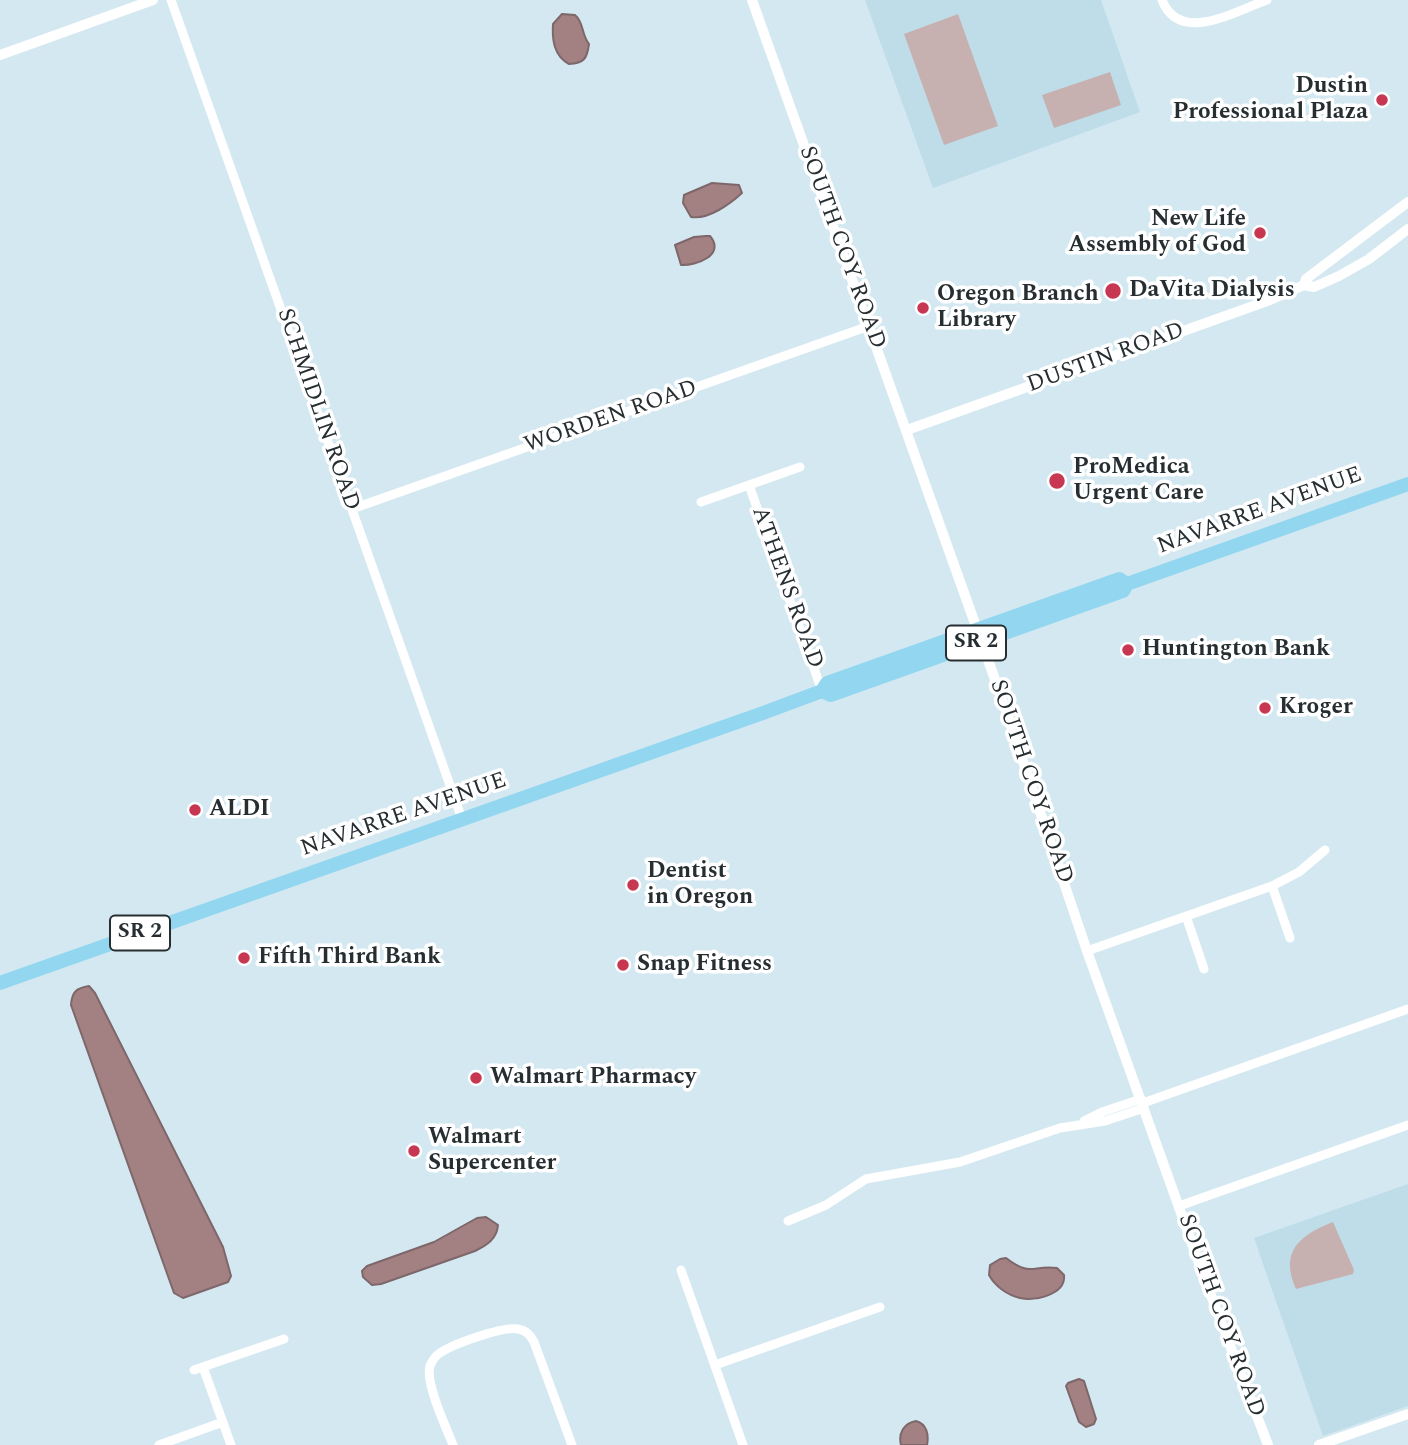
<!DOCTYPE html>
<html>
<head>
<meta charset="utf-8">
<style>
	body { margin:0 }
	canvas { display:block; background:#d3e8f1 }
</style>
</head>
<body>
<canvas width="1408" height="1445"></canvas>
<script>
const context = document.querySelector('canvas').getContext('2d');
context.lineJoin = 'round';
function paint(path, color) { context.fillStyle = color; context.fill(path, 'evenodd'); }
function strokePath(path, color, width, dash) { context.strokeStyle = color; context.lineWidth = width; context.lineCap = dash ? 'butt' : 'round'; context.setLineDash(dash || []); context.stroke(path); }
function drawText(font, color, halo, rows, align = 'center') {
  context.font = font + ' Spectral,serif'; context.lineWidth = 7; context.setLineDash([]); context.textBaseline = 'middle'; context.strokeStyle = halo; context.fillStyle = color; for (const [text, x, y, turn = 0] of rows) {
    context.save(); context.translate(x, y); context.rotate((+turn || 0) * Math.PI / 180); context.textAlign = isNaN(turn) ? turn : align; if (halo) context.strokeText(text, 0, 0); context.fillText(text, 0, 0); context.restore();
  }
}
const built = new Path2D(`
	M865 0H1101L1140 112 933 188Z
	M1408 1184V1406L1323 1436 1254 1238Z`);
const green = new Path2D(`
	M958 14 998 126 944 145 904 34Z
	M1110 72 1121 105 1054 128 1042 95Z
	M1333 1222 1354 1270 1353 1274 1296 1289C1279 1251 1300 1235 1333 1222Z`);
const water = new Path2D(`
	M562 14 575 15C584 22 581 34 589 44 587 59 584 63 569 64 554 56 552 40 553 24Z
	M712 183 739 185 742 193C730 204 708 220 691 217L683 203 684 195Z
	M706 236H710C726 255 696 266 681 265L675 245 694 237Z
	M89 986 95 993 223 1247 231 1276 228 1282 183 1298 174 1293 71 1005C72 991 77 988 89 986Z
	M486 1217 498 1225C497 1239 487 1245 475 1251L381 1284 372 1285 363 1277 362 1271 367 1266 434 1242 477 1218Z
	M1006 1258C1031 1277 1031 1265 1057 1268L1064 1275C1066 1295 1035 1301 1020 1298 1007 1295 995 1286 989 1275L990 1265 1000 1259Z
	M1079 1379 1084 1381 1096 1419 1094 1424 1086 1427 1079 1422 1066 1386 1068 1383Z
	M916 1421C927 1424 929 1435 927 1445H901C898 1433 904 1423 916 1421Z`);
const minor = new Path2D(`
	M171 0 462 819
	M1162 0C1180 45 1235 11 1267 0
	M749 485 822 691
	M701 502 800 467
	M352 509 869 326
	M1272 886 1290 938
	M1186 916 1204 969
	M1087 951 1272 886 1299 872 1325 850
	M1143 1103 1408 1009
	M1084 1121 1102 1112 1141 1099
	M1179 1206 1408 1125
	M788 1221 826 1205 866 1179 960 1162 1060 1128 1105 1121 1144 1108
	M681 1270 743 1445
	M715 1365 880 1307
	M203 1367 231 1445
	M194 1370 284 1339
	M159 1445 223 1422
	M453 1445C446 1427 425 1383 430 1366 432 1361 435 1356 440 1353 453 1344 503 1326 518 1329 527 1330 531 1336 534 1342L572 1445`);
const tertiary = new Path2D(`
	M752 0 1002 699 1087 951 1204 1277 1268 1445
	M0 55 153 0
	M1304 285 1306 279 1408 202
	M907 430 1270 300 1304 285 1314 287 1339 276 1369 259 1408 229
	M1319 1445 1408 1414`);
const trunk = new Path2D(`
	M822 691 831 695 1123 591 1127 584 1408 484
	M0 983 763 713 822 691 827 683 1119 579 1127 584`);
const markers = [
	[1382,100,7,"#c73751"],
	[1260,233,7,"#c73751"],
	[1113,291,9,"#c73751"],
	[923,308,7,"#c73751"],
	[1057,481,9,"#c73751"],
	[1128,650,7,"#c73751"],
	[1265,708,7,"#c73751"],
	[195,810,7,"#c73751"],
	[633,885,7,"#c73751"],
	[244,958,7,"#c73751"],
	[623,965,7,"#c73751"],
	[476,1078,7,"#c73751"],
	[414,1151,7,"#c73751"]
];
const shields = [
	[976,643,60],
	[140,933,60]
];
const shieldNames = [
	["SR 2",976,643],
	["SR 2",140,933]
];
const poiNames = [
	["Dustin",1368,87,"right"],
	["Professional Plaza",1368,113,"right"],
	["New Life",1246,220,"right"],
	["Assembly of God",1246,246,"right"],
	["DaVita Dialysis",1129,291],
	["Oregon Branch",937,295],
	["Library",937,321],
	["ProMedica",1073,468],
	["Urgent Care",1073,494],
	["Huntington Bank",1142,650],
	["Kroger",1279,708],
	["ALDI",209,810],
	["Dentist",647,872],
	["in Oregon",647,898],
	["Fifth Third Bank",258,958],
	["Snap Fitness",637,965],
	["Walmart Pharmacy",490,1078],
	["Walmart",428,1138],
	["Supercenter",428,1164]
];
const streetNames = [
	["SOUTH COY ROAD",841,248,70],
	["DUSTIN ROAD",1106,359,-20],
	["SCHMIDLIN ROAD",317,410,71],
	["WORDEN ROAD",611,418,-19],
	["NAVARRE AVENUE",1260,512,-20],
	["ATHENS ROAD",786,588,70],
	["SOUTH COY ROAD",1030,782,71],
	["NAVARRE AVENUE",404,816,-19],
	["SOUTH COY ROAD",1220,1316,70]
];
paint(built, '#bfdde9');
paint(green, '#c7b0b0');
paint(water, '#a38082');
strokePath(water, '#7e676a', 2);
strokePath(minor, '#fff', 9);
strokePath(tertiary, '#fff', 10);
strokePath(trunk, '#92d6f0', 14);
for (const [x, y, r, color] of markers) { const dot = new Path2D(); dot.arc(x, y, r, 0, 2 * Math.PI); context.fillStyle = color; context.fill(dot); strokePath(dot, '#fff', 2.5); }
for (const [x, y, w] of shields) { const box = new Path2D(); box.roundRect(x - w / 2, y - 17.5, w, 35, 5); context.fillStyle = '#fff'; context.fill(box); strokePath(box, '#262e31', 2); }
drawText('bold 21px', '#262e31', null, shieldNames);
drawText('bold 23px', '#262e31', '#fff', poiNames, 'left');
drawText('23px', '#262e31', '#fff', streetNames);
</script>
</body>
</html>
